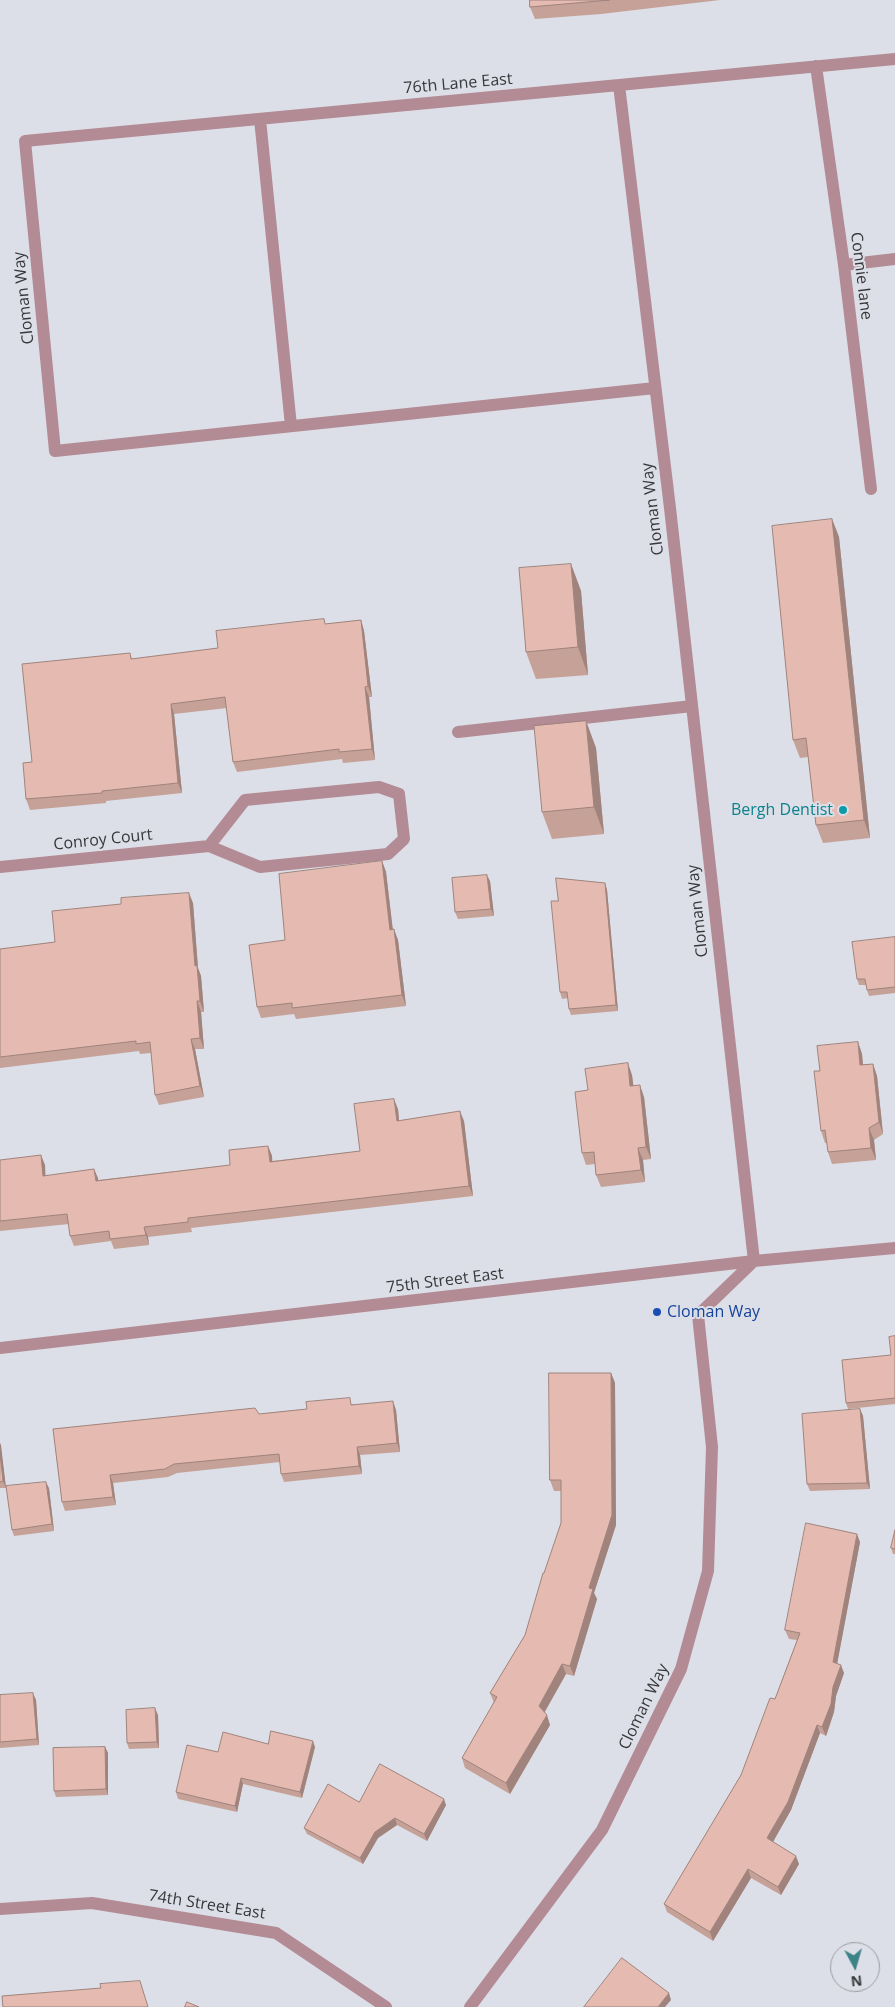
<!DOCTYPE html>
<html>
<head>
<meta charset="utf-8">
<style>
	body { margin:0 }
	#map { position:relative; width:895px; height:2007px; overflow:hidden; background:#dcdfe7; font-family:"Open Sans",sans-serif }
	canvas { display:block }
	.north { position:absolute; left:830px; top:1942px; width:50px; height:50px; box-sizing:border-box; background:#dcdfe7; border:1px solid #9a9ca2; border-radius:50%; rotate:174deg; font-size:14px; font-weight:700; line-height:20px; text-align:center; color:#37383b }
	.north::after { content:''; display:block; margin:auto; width:18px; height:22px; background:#3b8386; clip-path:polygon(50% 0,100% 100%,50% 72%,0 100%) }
</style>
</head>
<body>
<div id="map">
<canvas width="895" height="2007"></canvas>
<div class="north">N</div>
</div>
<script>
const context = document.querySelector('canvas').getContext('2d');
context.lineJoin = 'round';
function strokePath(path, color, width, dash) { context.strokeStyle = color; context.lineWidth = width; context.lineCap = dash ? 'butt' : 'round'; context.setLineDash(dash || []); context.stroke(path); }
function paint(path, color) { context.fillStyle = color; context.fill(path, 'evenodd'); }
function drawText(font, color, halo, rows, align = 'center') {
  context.font = font + ' "Open Sans",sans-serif'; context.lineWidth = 4; context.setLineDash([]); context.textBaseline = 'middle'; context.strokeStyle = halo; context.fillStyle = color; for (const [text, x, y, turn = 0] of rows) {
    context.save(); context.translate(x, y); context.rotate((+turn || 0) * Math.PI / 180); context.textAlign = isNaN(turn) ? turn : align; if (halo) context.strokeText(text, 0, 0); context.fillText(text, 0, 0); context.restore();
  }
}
const minor = new Path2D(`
	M816 66 844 265 871 489
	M260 119 291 426
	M844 265 895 259
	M655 388 55 451 25 141 895 59
	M458 732 692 706
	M0 867 209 846 260 867 388 854 404 839 399 794 379 787 245 800 209 846
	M0 1348 754 1261 895 1248
	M0 1909 92 1903 276 1933 386 2007
	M470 2007 602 1830 681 1669 708 1571 712 1447 698 1315 754 1261 670 508 619 85`);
const wall = new Path2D(`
	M530 0H720L601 14 535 19 530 7Z
	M832 519 839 537 870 838 823 843 816 825 808 757 800 758 793 740Z
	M571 564 581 591 588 675 536 679 526 652Z
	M361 620 364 631 372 697H369L375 760 343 763 342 759 237 772 233 762 227 708 174 714 182 793 106 801V803L30 810 26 799 32 762 130 653 132 659 218 648 326 624Z
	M586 721 596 748 604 834 552 839 542 812Z
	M382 861 386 872 393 930 398 940 406 1006 296 1019 294 1014 261 1018 257 1007Z
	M490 881 494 916 458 919 455 912Z
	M605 883 607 890 618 1011 571 1015 569 1009 568 998 562 999 560 992 558 901Z
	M193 903 198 968 201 976 204 1012H201L204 1049H195L204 1097 159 1105 155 1095 151 1053 140 1054 139 1051 0 1068V949L55 942Z
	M895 937V993L869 996 867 990 866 985H859L857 979Z
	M858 1042 862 1054 863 1065 873 1064 877 1076 883 1134 874 1140 876 1160 832 1164 828 1152 827 1143H825L821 1131 820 1071Z
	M632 1075 633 1086 644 1097 651 1159 643 1160 645 1182 601 1187 596 1175 595 1164 586 1165 582 1153 588 1090Z
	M398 1109 399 1121H464L473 1196 191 1228 192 1232 148 1237 149 1245 114 1249 111 1241 74 1246 70 1236 69 1224 0 1231V1160L45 1165V1176L94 1169 98 1180 230 1165 268 1146 272 1156V1161L360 1151Z
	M895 1336V1404L848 1409 846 1403 891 1355Z
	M611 1373 615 1383 616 1525 594 1593 597 1599 574 1676 566 1674 545 1712 550 1725 510 1794 465 1768 462 1758 494 1703 490 1693 525 1635 561 1523V1491H554L550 1480Z
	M353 1404 396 1410 400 1452 360 1455 362 1474 284 1482 281 1474 280 1462 177 1473 168 1477 113 1483 116 1505 65 1511 62 1502 53 1429 259 1414Z
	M860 1409 863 1416 870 1489 810 1491 807 1484Z
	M0 1443 6 1488H0Z
	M49 1488 54 1531 14 1536 12 1530Z
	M895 1530V1554H893L891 1548Z
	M860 1542 837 1663 844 1673 836 1696 834 1712 826 1736 820 1733 791 1810 773 1842 799 1864 781 1895 751 1878 713 1941 667 1912 664 1904 741 1775 775 1699 797 1640 789 1639 785 1630Z
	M0 1695 36 1700 39 1745 0 1748Z
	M158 1715 159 1748 129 1749 127 1743Z
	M268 1744 315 1747 302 1798 243 1784 237 1812 178 1799 176 1792 218 1752Z
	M105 1747 108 1753V1795L56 1797 54 1791Z
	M359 1802 446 1805 427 1841 397 1825 378 1838 363 1864 307 1834 304 1828Z`);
const shadedWall = new Path2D(`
	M832 519 839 537 870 838 864 820Z
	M571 564 581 591 588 675 578 647Z
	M361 620 364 631 372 697 368 686Z
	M365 687 369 697 375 760 372 749Z
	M171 704 174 714 182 793 178 783Z
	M586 721 596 748 604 834 594 807Z
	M382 861 386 872 394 941 390 930Z
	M487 875 490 881 494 916 491 909Z
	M605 883 607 890 618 1011 616 1005Z
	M189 893 193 903 198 968 201 976 204 1012 200 1001 195 966Z
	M394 929 398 940 406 1006 402 995Z
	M197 1001 201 1012 204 1049 200 1038Z
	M191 1039 195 1049 204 1097 200 1086Z
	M858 1042 862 1054 864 1078 860 1065Z
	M628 1063 632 1075 635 1098 630 1086Z
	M873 1064 877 1076 883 1134 879 1122Z
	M640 1085 644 1097 651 1159 646 1147Z
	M394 1099 398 1109 400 1131 397 1121Z
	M460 1111 464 1121 473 1196 469 1186Z
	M869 1128 874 1140 876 1160 871 1148Z
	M268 1146 272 1156 273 1171 270 1162Z
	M638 1148 643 1160 645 1182 641 1170Z
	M41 1155 45 1165 46 1186 43 1176Z
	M94 1169 98 1178 99 1190 96 1181Z
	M144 1227 148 1237 149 1245 146 1235Z
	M611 1373 615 1383 616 1525 594 1593 597 1599 574 1676 570 1666 589 1588Z
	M393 1401 396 1410 400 1452 397 1443Z
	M860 1409 863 1416 870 1489 867 1483Z
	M0 1443 1 1445 6 1488 3 1481 0 1453Z
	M357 1447 360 1455 362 1474 359 1466Z
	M110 1475 113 1483 116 1505 113 1497Z
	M46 1482 49 1488 54 1531 52 1524Z
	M857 1534 860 1542 836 1670 833 1662Z
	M562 1664 566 1674 542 1716 539 1706Z
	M841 1665 844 1673 836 1696 834 1712 826 1736 822 1727 833 1687Z
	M33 1693 36 1700 39 1745 37 1739Z
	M155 1708 158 1715 159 1748 157 1742Z
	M547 1715 550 1725 510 1794 506 1783Z
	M817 1725 820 1733 791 1810 770 1847 767 1838Z
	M313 1741 315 1747 302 1798 300 1792Z
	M105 1747 108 1753V1795L106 1789Z
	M241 1778 243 1784 237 1812 235 1806Z
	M444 1799 446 1805 427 1841 424 1834Z
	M395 1818 397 1825 378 1838 363 1864 360 1858 375 1832Z
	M796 1856 799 1864 781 1895 778 1887Z
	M748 1869 751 1878 713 1941 710 1932Z
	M669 1993 671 2000 665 2007H658Z`);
const building = new Path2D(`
	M530 0H610L530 7Z
	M832 519 864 820 816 825 806 738 793 740 772 526Z
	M571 564 578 647 526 652 519 568Z
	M324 619 325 624 361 620 368 686 365 687 372 749 339 752V749L233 762 225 697 171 704 178 783 102 791V793L26 799 23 763 32 762 22 664 130 653 131 659 218 648 216 631Z
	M586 721 594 807 542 812 534 726Z
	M382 861 390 930 394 929 402 995 292 1008V1003L257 1007 249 945 285 940 279 874Z
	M487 875 491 909 455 912 452 878Z
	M556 878 605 883 616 1005 569 1009 567 992H560L551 901H558Z
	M189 893 195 966 197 965 200 1001H197L200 1038 191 1039 200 1086 155 1095 150 1042 136 1044V1041L0 1057V949L55 942 52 911 121 904V898Z
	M895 937V987L867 990 865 979H857L852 942Z
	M858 1042 860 1065 873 1064 879 1122 869 1128 871 1148 828 1152 825 1130 821 1131 814 1071H820L817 1046Z
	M628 1063 630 1086 640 1085 646 1147 638 1148 641 1170 596 1175 594 1152 582 1153 575 1092 588 1090 585 1069Z
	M394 1099 397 1121 460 1111 469 1186 188 1218V1222L144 1227 146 1235 110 1239 109 1231 70 1236 67 1214 0 1221V1160L41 1155 43 1176 94 1169 96 1181 230 1165 229 1150 268 1146 270 1162 360 1151 354 1104Z
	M895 1336V1398L846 1403 842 1360 891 1355 889 1337Z
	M549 1373H611L612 1515 589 1588 593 1589 570 1666 562 1664 539 1706 547 1715 506 1783 462 1758 497 1697 490 1693 525 1635 543 1573H544L561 1523V1480H550Z
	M350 1398 351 1405 393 1401 397 1443 357 1447 359 1466 281 1474 279 1454 174 1464 165 1469 110 1475 113 1497 62 1502 53 1429 255 1408 259 1414 307 1409 306 1402Z
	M860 1409 867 1483 807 1484 802 1414Z
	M0 1453 3 1481 0 1482Z
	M46 1482 52 1524 12 1530 6 1486Z
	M806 1523 857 1534 833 1662 841 1665 833 1687 831 1704 822 1727 817 1725 788 1802 767 1838 796 1856 778 1887 748 1869 710 1932 664 1904 741 1775 770 1698 775 1699 800 1633 785 1630Z
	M895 1530V1549L891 1548Z
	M33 1693 37 1739 0 1742V1695Z
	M155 1708 157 1742 127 1743 126 1710Z
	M271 1731 313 1741 300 1792 241 1778 235 1806 176 1792 187 1745 218 1752 223 1732 268 1744Z
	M105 1747 106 1789 54 1791 53 1748Z
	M380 1764 444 1799 424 1834 395 1818 375 1832 360 1858 304 1828 328 1784 359 1802Z
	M622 1958 669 1993 658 2007H584Z
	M140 1981 148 2007H3L2 1996 101 1988 100 1984Z
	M187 2002 199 2007H185Z`);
const markers = [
	[843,810,5,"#0f9aa8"],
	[657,1312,5,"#1a4fb4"]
];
const streetNames = [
	["76th Lane East",458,84,-5],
	["Connie lane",861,276,83],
	["Cloman Way",24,298,-96],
	["Cloman Way",653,509,-97],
	["Conroy Court",103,840,-6],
	["Cloman Way",698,911,-96],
	["75th Street East",445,1281,-7],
	["Cloman Way",644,1707,-64],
	["74th Street East",207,1905,9]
];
const cultureNames = [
	["Bergh Dentist",833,810]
];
const transitNames = [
	["Cloman Way",667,1312]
];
strokePath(minor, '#b38b95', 12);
paint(wall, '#c5a198');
paint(shadedWall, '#a0837c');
paint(building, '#e5bbb1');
strokePath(building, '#a0837c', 1);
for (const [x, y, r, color] of markers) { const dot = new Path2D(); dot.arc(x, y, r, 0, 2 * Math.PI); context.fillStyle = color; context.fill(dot); strokePath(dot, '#dcdfe7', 2); }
drawText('16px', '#37383b', '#dcdfe7', streetNames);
drawText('16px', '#0d838f', '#dcdfe7', cultureNames, 'right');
drawText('16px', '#164399', '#dcdfe7', transitNames, 'left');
</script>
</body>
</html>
